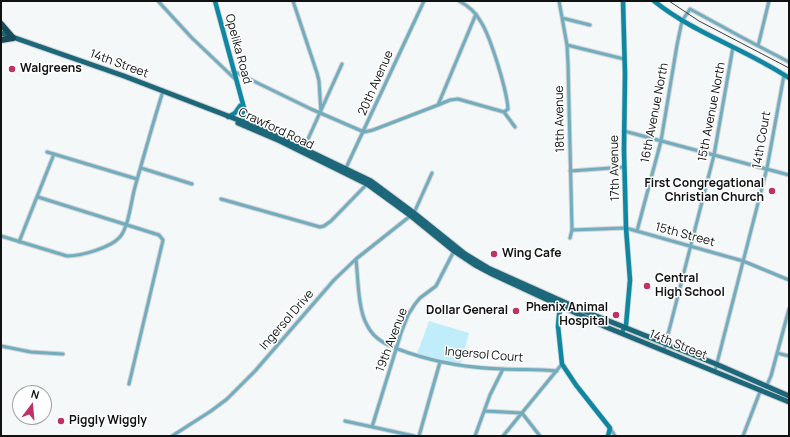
<!DOCTYPE html>
<html>
<head>
<meta charset="utf-8">
<style>
	body { margin:0 }
	#map { position:relative; width:790px; height:437px; overflow:hidden; background:#f5f8f9; font-family:Manrope,sans-serif }
	canvas { display:block }
	.frame { position:absolute; inset:0; border:2px solid #101111; pointer-events:none }
	.north { position:absolute; left:12px; top:385px; width:40px; height:40px; box-sizing:border-box; background:#fff; border:1px solid #9fa0a0; border-radius:50%; rotate:16deg; font-size:11px; font-weight:700; line-height:16px; text-align:center; color:#101111 }
	.north::after { content:''; display:block; margin:auto; width:14px; height:18px; background:#be3267; clip-path:polygon(50% 0,100% 100%,50% 72%,0 100%) }
</style>
</head>
<body>
<div id="map">
<canvas width="790" height="437"></canvas>
<div class="frame"></div>
<div class="north">N</div>
</div>
<script>
const context = document.querySelector('canvas').getContext('2d');
context.lineJoin = 'round';
function paint(path, color) { context.fillStyle = color; context.fill(path, 'evenodd'); }
function strokePath(path, color, width, dash) { context.strokeStyle = color; context.lineWidth = width; context.lineCap = dash ? 'butt' : 'round'; context.setLineDash(dash || []); context.stroke(path); }
function drawText(font, color, halo, rows, align = 'center') {
  context.font = font + ' Manrope,sans-serif'; context.lineWidth = 3; context.setLineDash([]); context.textBaseline = 'middle'; context.strokeStyle = halo; context.fillStyle = color; for (const [text, x, y, turn = 0] of rows) {
    context.save(); context.translate(x, y); context.rotate((+turn || 0) * Math.PI / 180); context.textAlign = isNaN(turn) ? turn : align; if (halo) context.strokeText(text, 0, 0); context.fillText(text, 0, 0); context.restore();
  }
}
const green = new Path2D(`
	M429 321 469 333 461 364 417 354Z`);
const street = new Path2D(`
	M158 1 191 37 235 79
	M293 1 317 73 319 81 321 113
	M459 1C469 6 476 13 481 22 491 38 507 91 508 109L504 112
	M559 1 567 45 568 64 572 230 570 238
	M562 18 590 25
	M567 45 624 59
	M758 46 769 1
	M233 71 311 109 364 132 373 130 438 105 450 100 458 99 504 112 515 127
	M438 105 476 14
	M624 131 789 175
	M303 150 342 64
	M47 152 137 179
	M141 168 192 184
	M345 170 424 1
	M570 171 625 167
	M38 197 159 235 163 240 129 384
	M221 199 320 227 324 226 331 221 368 183
	M572 230 626 228 743 261 789 280
	M637 231 661 141 677 45 682 21 690 9 745 39 789 62
	M1 236 67 256C81 256 110 248 120 237 129 226 131 201 135 187 144 155 153 123 163 91
	M19 242 54 154
	M356 259C358 277 358 310 367 325 375 342 392 347 409 353 439 363 470 368 502 369 521 370 539 369 557 371
	M1 346 31 352 63 354
	M664 350 714 155 733 47
	M777 353 789 356
	M715 371 767 168 784 75
	M766 387 771 376 789 309
	M485 411 522 413 540 436
	M345 421 414 436
	M372 427 401 333 408 315 415 304 420 298 436 286 454 251
	M610 428 615 436
	M172 436 211 411 227 399 255 371 334 280 356 259 414 213 432 173
	M419 436 440 362
	M475 436 490 395 503 369
	M503 436 562 364
	M743 436 761 389`);
const secondary = new Path2D(`
	M215 1 244 108 245 119 243 125
	M654 1C695 34 746 49 789 78
	M241 106 243 124
	M228 117 235 113 240 106
	M562 303 559 315 558 326 562 364 576 385 610 428 608 436
	M622 332 626 325 630 280 626 228 624 150 625 74 623 1`);
const primary = new Path2D(`
	M1 33 124 76 267 131 371 181 414 213 465 254 488 268 584 311 716 364 789 396
	M238 123 280 141 367 184 411 216 454 251 475 265 492 274 606 327 789 402`);
const highway = new Path2D(`
	M1 24 13 38
	M1 40 13 38`);
const rail = new Path2D(`
	M669 1 699 21 789 68`);
const markers = [
	[12,69,4,"#be3267"],
	[772,191,4,"#be3267"],
	[494,254,4,"#be3267"],
	[647,286,4,"#be3267"],
	[516,311,4,"#be3267"],
	[616,315,4,"#be3267"],
	[61,421,4,"#be3267"]
];
const streetNames = [
	["Opelika Road",238,49,75],
	["14th Street",119,64,20],
	["20th Avenue",376,83,-66],
	["15th Avenue North",712,112,-79],
	["16th Avenue North",655,113,-79],
	["18th Avenue",560,119,-91],
	["Crawford Road",276,129,25],
	["14th Court",762,140,-80],
	["17th Avenue",615,168,-91],
	["15th Street",685,235,15],
	["Ingersol Drive",287,320,-49],
	["19th Avenue",392,340,-69],
	["14th Street",678,345,22],
	["Ingersol Court",484,355,5]
];
const poiNames = [
	["Walgreens",20,69],
	["First Congregational",764,184,"right"],
	["Christian Church",764,198,"right"],
	["Wing Cafe",502,254],
	["Central",655,279],
	["High School",655,293],
	["Phenix Animal",608,308,"right"],
	["Hospital",608,322,"right"],
	["Dollar General",508,311,"right"],
	["Piggly Wiggly",69,421]
];
paint(green, '#c1edfa');
strokePath(street, '#d0d3d4', 5);
strokePath(secondary, '#d0d3d4', 6);
strokePath(primary, '#d0d3d4', 7);
strokePath(highway, '#d0d3d4', 8);
strokePath(street, '#71adbf', 3);
strokePath(secondary, '#0e88a2', 4.5);
strokePath(primary, '#1c677a', 5);
strokePath(highway, '#174d5b', 6);
strokePath(rail, '#3b3c3d', 1);
for (const [x, y, r, color] of markers) { const dot = new Path2D(); dot.arc(x, y, r, 0, 2 * Math.PI); context.fillStyle = color; context.fill(dot); strokePath(dot, '#fff', 1.5); }
drawText('12px', '#101111', '#fff', streetNames);
drawText('bold 12px', '#101111', '#fff', poiNames, 'left');
</script>
</body>
</html>
